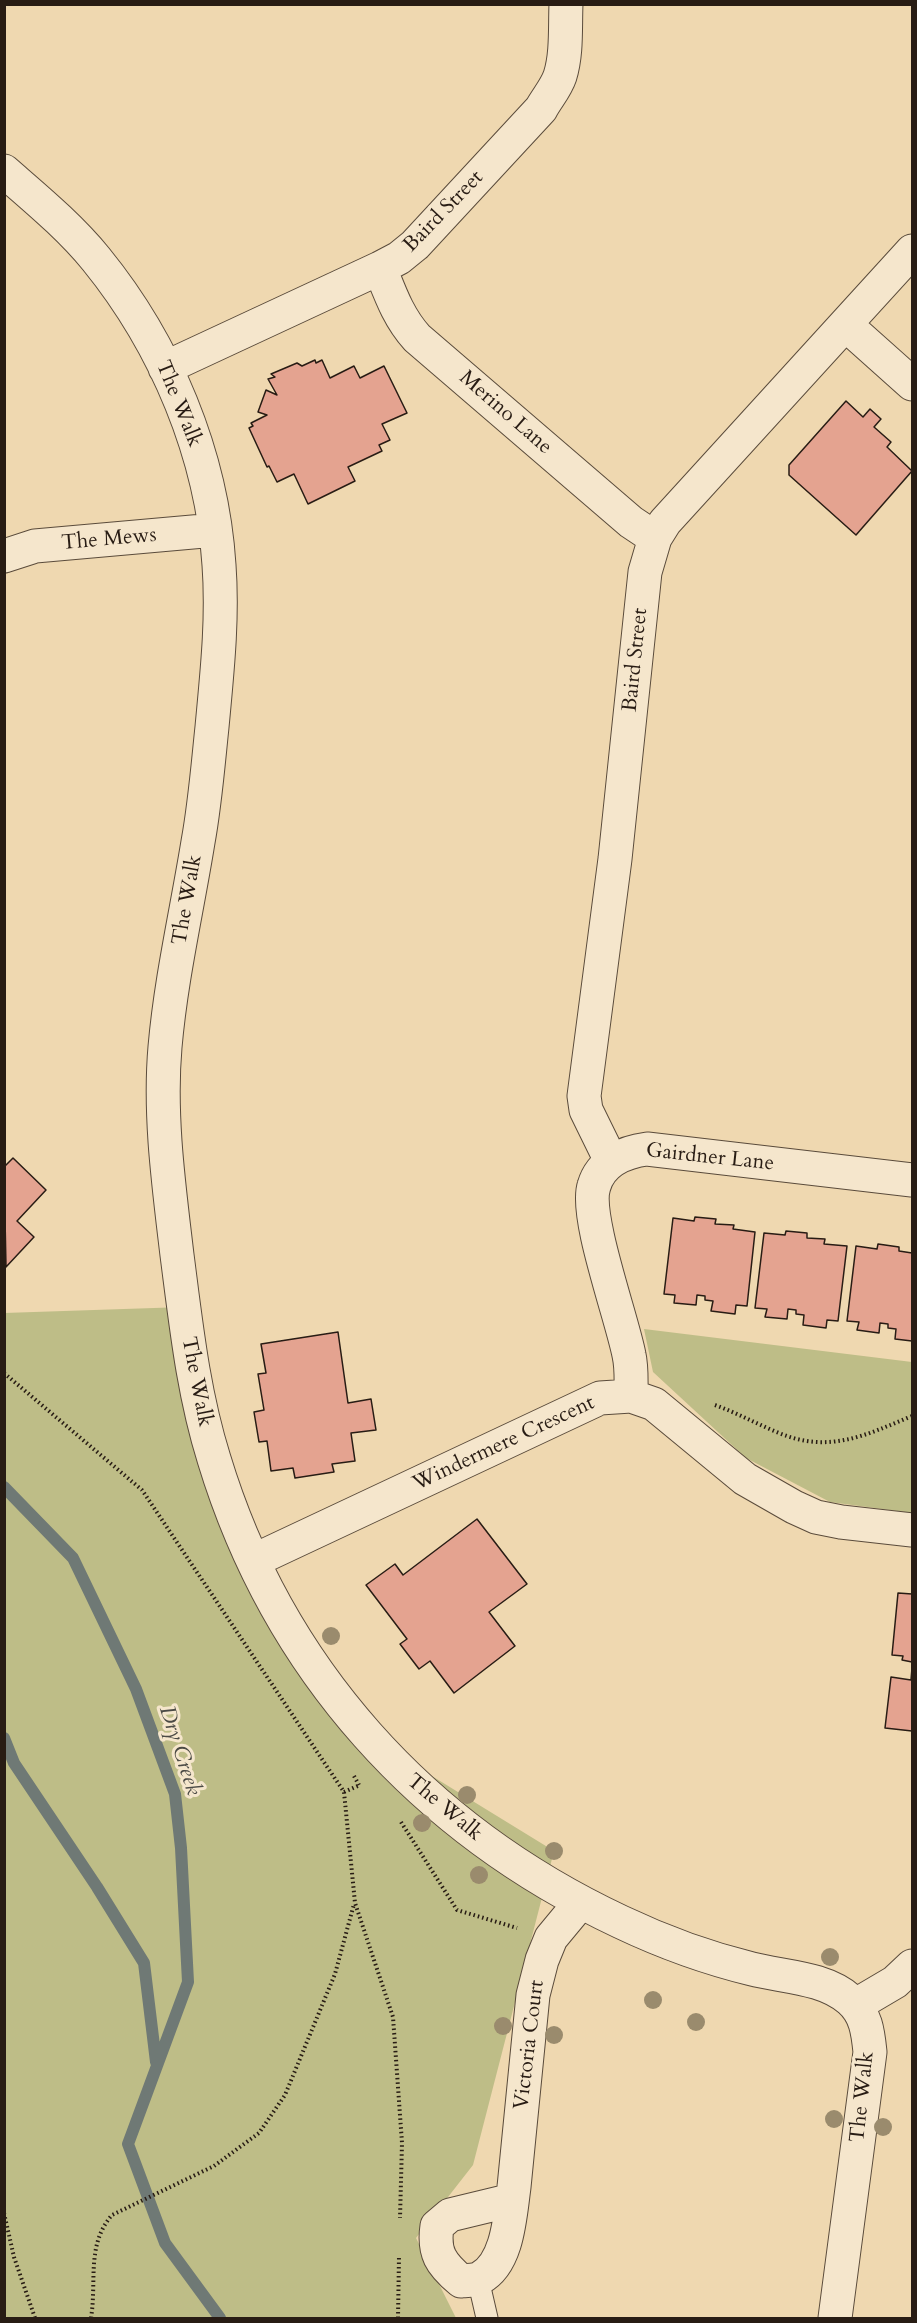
<!DOCTYPE html>
<html>
<head>
<meta charset="utf-8">
<style>
	body { margin:0 }
	#map { position:relative; width:917px; height:2323px; overflow:hidden; background:#efd8b0; font-family:Cardo,serif }
	canvas { display:block }
	.frame { position:absolute; inset:0; border:6px solid #281c14; pointer-events:none }
</style>
</head>
<body>
<div id="map">
<canvas width="917" height="2323"></canvas>
<div class="frame"></div>
</div>
<script>
const context = document.querySelector('canvas').getContext('2d');
context.lineJoin = 'round';
function paint(path, color) { context.fillStyle = color; context.fill(path, 'evenodd'); }
function strokePath(path, color, width, dash) { context.strokeStyle = color; context.lineWidth = width; context.lineCap = dash ? 'butt' : 'round'; context.setLineDash(dash || []); context.stroke(path); }
function drawText(font, color, halo, rows, align = 'center') {
  context.font = font + ' Cardo,serif'; context.lineWidth = 6; context.setLineDash([]); context.textBaseline = 'middle'; context.strokeStyle = halo; context.fillStyle = color; for (const [text, x, y, turn = 0] of rows) {
    context.save(); context.translate(x, y); context.rotate((+turn || 0) * Math.PI / 180); context.textAlign = isNaN(turn) ? turn : align; if (halo) context.strokeText(text, 0, 0); context.fillText(text, 0, 0); context.restore();
  }
}
const green = new Path2D(`
	M184 1307 222 1485 370 1738 554 1851 473 2165 416 2238 456 2318H7L4 2313V1313Z
	M644 1329 912 1362V1513L830 1502 746 1458 653 1372Z`);
const stream = new Path2D(`
	M4 1487 73 1558 136 1689 175 1794 181 1848 188 1982 128 2144 165 2243 220 2318
	M4 1738 14 1763 97 1887 144 1963 156 2062`);
const building = new Path2D(`
	M315 360 316 363 322 360 330 378 354 366 360 378 384 366 407 413 382 424 390 440 379 445 382 451 348 467 355 481 308 504 294 474 277 482 269 466 267 467 249 428 253 426 251 423 267 415 258 412 266 390 277 395 268 379 275 377 271 374 297 363 302 366Z
	M846 401 863 417 870 409 881 419 874 427 891 442 887 447 912 471 856 535 789 475V465Z
	M13 1158 46 1190 17 1221 34 1237 6 1267 4 1167Z
	M695 1217 716 1219 715 1224 734 1225 733 1229 755 1232 747 1306 736 1305 735 1314 711 1311 713 1301 705 1300V1296L697 1295 696 1305 674 1303 675 1295 664 1294 673 1218 694 1221Z
	M786 1231 807 1233V1238L825 1239 824 1244 847 1246 838 1321 827 1320 826 1328 803 1325 804 1315 796 1314V1310L788 1309 787 1319 765 1317 767 1309 755 1308 764 1233 785 1235Z
	M878 1244 899 1247V1251L912 1253V1341L895 1339 896 1329 888 1328V1324L880 1323 879 1333 857 1330 859 1322 847 1321 856 1246 877 1249Z
	M338 1332 348 1403 371 1399 376 1430 351 1433 355 1461 332 1464 334 1472 295 1478 293 1468 271 1471 267 1441 259 1442 254 1412 264 1410 258 1374 266 1373 261 1344Z
	M477 1519 527 1584 489 1612 515 1646 454 1693 430 1661 419 1669 400 1644 407 1639 366 1585 395 1564 403 1575Z
	M898 1593 912 1594V1662L902 1660 903 1656 892 1655Z
	M912 1668V1731L885 1728 891 1677 911 1680Z`);
const path = new Path2D(`
	M4 1373 142 1490 344 1792 355 1903 393 2017 402 2143 400 2218
	M715 1405C737 1413 757 1424 779 1433 829 1454 866 1435 912 1416
	M354 1776 359 1785
	M344 1792 360 1785
	M401 1822 457 1910 517 1928
	M4 2213 14 2257 35 2318
	M91 2318C97 2281 86 2245 112 2215L214 2166 259 2133 285 2095 335 1974 354 1904
	M398 2318 399 2256`);
const service = new Path2D(`
	M478 2279 487 2318`);
const minor = new Path2D(`
	M4 171C36 199 69 226 96 259 166 345 212 455 219 565 223 619 217 673 212 727 208 765 205 804 198 842 187 910 171 978 165 1047 159 1116 169 1187 177 1255 186 1324 193 1392 214 1459 278 1670 423 1829 621 1922 663 1942 707 1958 752 1969 783 1977 824 1977 850 2000 866 2014 868 2032 870 2052L835 2318
	M380 268C390 293 398 317 417 338L631 522 655 538
	M846 325 912 384
	M165 368 380 268 399 258 415 245 541 109C547 98 556 88 560 76 567 54 565 27 566 4
	M4 556 35 546 215 530
	M611 1161 586 1110 584 1096 615 859 645 572 655 538 665 522 912 251
	M631 1396C631 1383 632 1368 629 1355 622 1318 584 1215 594 1186 601 1162 624 1152 647 1149L912 1180
	M253 1561 600 1398 631 1396 654 1404 745 1479 794 1507 816 1517 841 1522 912 1530
	M856 2005 895 1982 912 1966
	M512 2200 450 2215 437 2226C433 2253 441 2264 461 2281 467 2280 475 2281 480 2278 508 2263 510 2216 514 2187L533 1995 542 1960 551 1938 580 1903`);
const trees = [
	[331,1636],
	[467,1795],
	[422,1823],
	[554,1851],
	[479,1875],
	[830,1957],
	[653,2000],
	[696,2022],
	[503,2026],
	[554,2035],
	[834,2119],
	[883,2127]
];
const streetNames = [
	["Baird Street",444,212,-46],
	["The Walk",178,404,68],
	["Merino Lane",505,413,41],
	["The Mews",109,540,-5],
	["Baird Street",636,660,-84],
	["The Walk",188,900,-80],
	["Gairdner Lane",710,1158,6],
	["The Walk",196,1382,79],
	["Windermere Crescent",504,1444,-25],
	["The Walk",444,1808,40],
	["Victoria Court",530,2045,-83],
	["The Walk",863,2097,-84]
];
const waterNames = [
	["Dry Creek",179,1751,72]
];
paint(green, '#bebd87');
strokePath(stream, '#6f7975', 12);
paint(building, '#e4a390');
strokePath(building, '#281c14', 1.5);
strokePath(service, '#5a4b3b', 23);
strokePath(minor, '#5a4b3b', 35);
strokePath(path, '#281c14', 4, [1.5, 3]);
strokePath(service, '#f5e6cc', 21);
strokePath(minor, '#f5e6cc', 33);
context.fillStyle = '#9a8b6d';
for (const [x, y] of trees) { context.beginPath(); context.arc(x, y, 9, 0, 2 * Math.PI); context.fill(); }
drawText('21px', '#281c14', '#f5e6cc', streetNames);
drawText('italic 22px', '#4b4a45', '#f5e6cc', waterNames);
</script>
</body>
</html>
